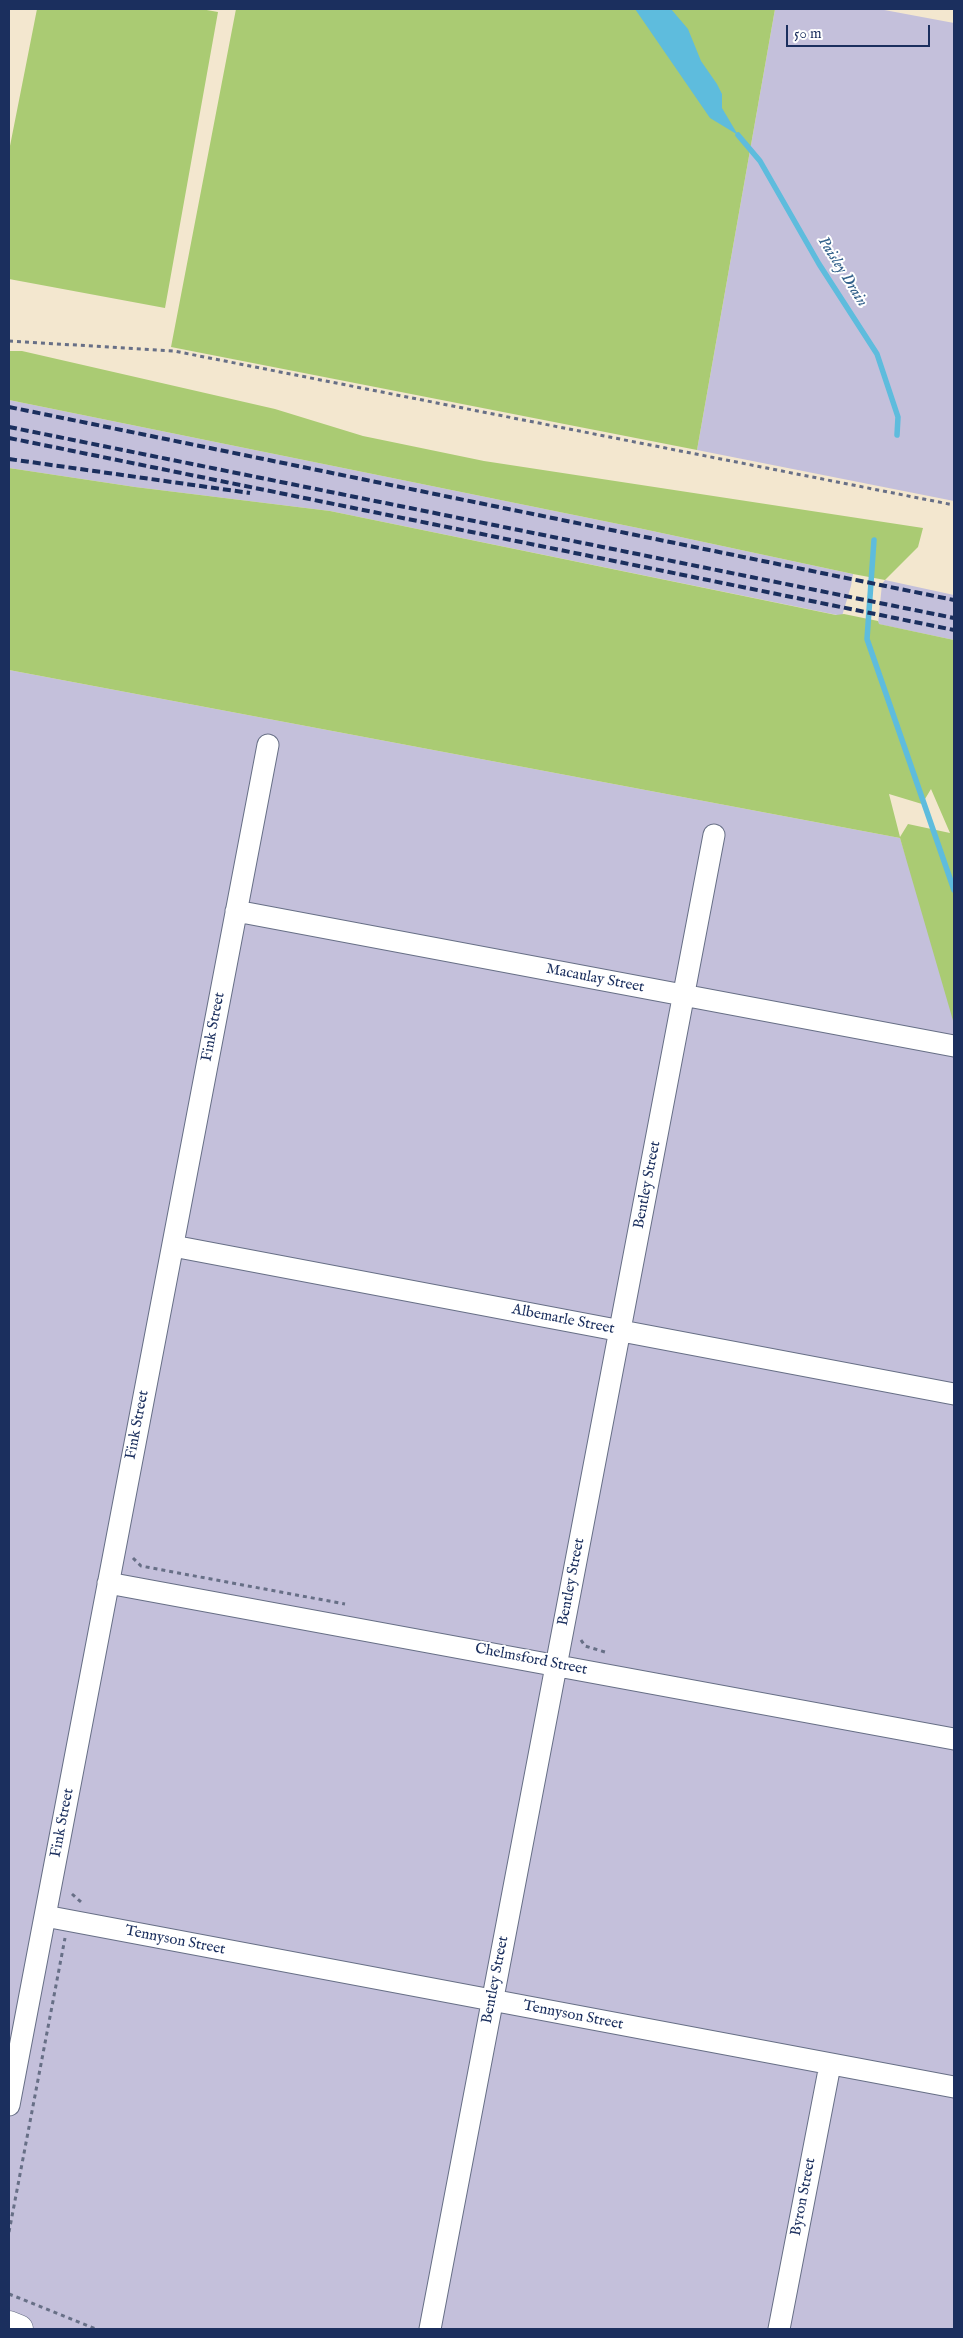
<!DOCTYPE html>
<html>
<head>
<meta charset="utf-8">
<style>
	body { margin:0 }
	#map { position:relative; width:963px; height:2338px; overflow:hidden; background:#f3e7cf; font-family:"IM FELL English",serif }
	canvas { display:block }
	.frame { position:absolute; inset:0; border:10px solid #1b2f5e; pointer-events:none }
	.scale { position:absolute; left:786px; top:25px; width:144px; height:22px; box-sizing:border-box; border:2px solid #1b2f5e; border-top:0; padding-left:6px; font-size:15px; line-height:18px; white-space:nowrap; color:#1b2f5e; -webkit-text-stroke:4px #fff; paint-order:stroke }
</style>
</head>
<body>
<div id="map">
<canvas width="963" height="2338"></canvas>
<div class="frame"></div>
<div class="scale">50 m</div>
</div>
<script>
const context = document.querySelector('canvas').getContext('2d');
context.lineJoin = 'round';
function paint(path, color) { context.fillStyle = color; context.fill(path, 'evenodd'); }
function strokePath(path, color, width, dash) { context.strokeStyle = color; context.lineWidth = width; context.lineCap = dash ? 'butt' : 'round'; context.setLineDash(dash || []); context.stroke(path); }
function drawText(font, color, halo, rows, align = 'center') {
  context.font = font + ' "IM FELL English",serif'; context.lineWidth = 4; context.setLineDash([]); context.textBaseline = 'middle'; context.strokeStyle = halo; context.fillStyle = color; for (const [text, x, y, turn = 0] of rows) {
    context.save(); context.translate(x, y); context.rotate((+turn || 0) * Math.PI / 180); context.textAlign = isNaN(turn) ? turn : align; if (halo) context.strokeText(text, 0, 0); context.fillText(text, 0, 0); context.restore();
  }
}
const industrial = new Path2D(`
	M775 9H879L954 23V501L697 450Z
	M9 400 643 529 853 574 851 586 842 616 330 511 135 487 9 468Z
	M885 580 954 595V640L878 624 882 584Z
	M9 670 900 838 906 857 954 866V2329H9Z`);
const green = new Path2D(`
	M37 9H201L218 12 165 308 9 279V151Z
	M236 9H775L697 450 171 347Z
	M9 351H22L275 409 363 436 484 461 923 528 918 547 885 580 853 574 643 529 9 400Z
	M9 468 135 487 330 511 836 615 844 614 878 621 879 624 954 640V1024L900 838 9 670ZM931 789 950 833 908 824 900 837 889 794 922 804Z`);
const water = new Path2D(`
	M635 9H671L688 29 701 61 717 84 722 94V108L738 135 710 118Z`);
const stream = new Path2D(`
	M738 135 760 161 819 264 877 354 898 417 897 435
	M874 540 867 639 954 890`);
const path = new Path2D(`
	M9 341 174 351 954 505
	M133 1558 141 1566 345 1604
	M581 1640 585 1646 605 1652
	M72 1894 81 1902
	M9 2232 65 1938
	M9 2294 96 2329`);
const minor = new Path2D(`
	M236 911 954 1046
	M173 1246 954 1394
	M108 1583 954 1739
	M45 1916 954 2087
	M9 2105 268 745
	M430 2329 714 835
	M779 2329 830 2065`);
const primary = new Path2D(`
	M9 2325 19 2329`);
const rail = new Path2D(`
	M9 407 954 600
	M9 427 954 618
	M9 438 954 630
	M9 459 250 493`);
const streetNames = [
	["Macaulay Street",595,979,11],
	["Fink Street",214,1027,-79],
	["Bentley Street",648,1185,-79],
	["Albemarle Street",563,1320,11],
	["Fink Street",138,1425,-79],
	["Bentley Street",572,1582,-79],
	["Chelmsford Street",531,1660,11],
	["Fink Street",63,1823,-79],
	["Tennyson Street",175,1941,11],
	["Bentley Street",496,1980,-79],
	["Tennyson Street",573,2016,11],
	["Byron Street",804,2197,-79]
];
const waterNames = [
	["Paisley Drain",842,272,58]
];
paint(industrial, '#c4c0db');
paint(green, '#aacb73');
paint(water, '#5ebcdd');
strokePath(stream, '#5ebcdd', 5.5);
strokePath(minor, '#676f86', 23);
strokePath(primary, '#676f86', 29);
strokePath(path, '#676f86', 3, [4, 4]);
strokePath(minor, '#fff', 21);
strokePath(primary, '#fff', 28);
strokePath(rail, '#1b2f5e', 4, [8, 4]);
drawText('15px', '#1b2f5e', '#fff', streetNames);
drawText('italic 16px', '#32608a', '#fff', waterNames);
</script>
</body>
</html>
